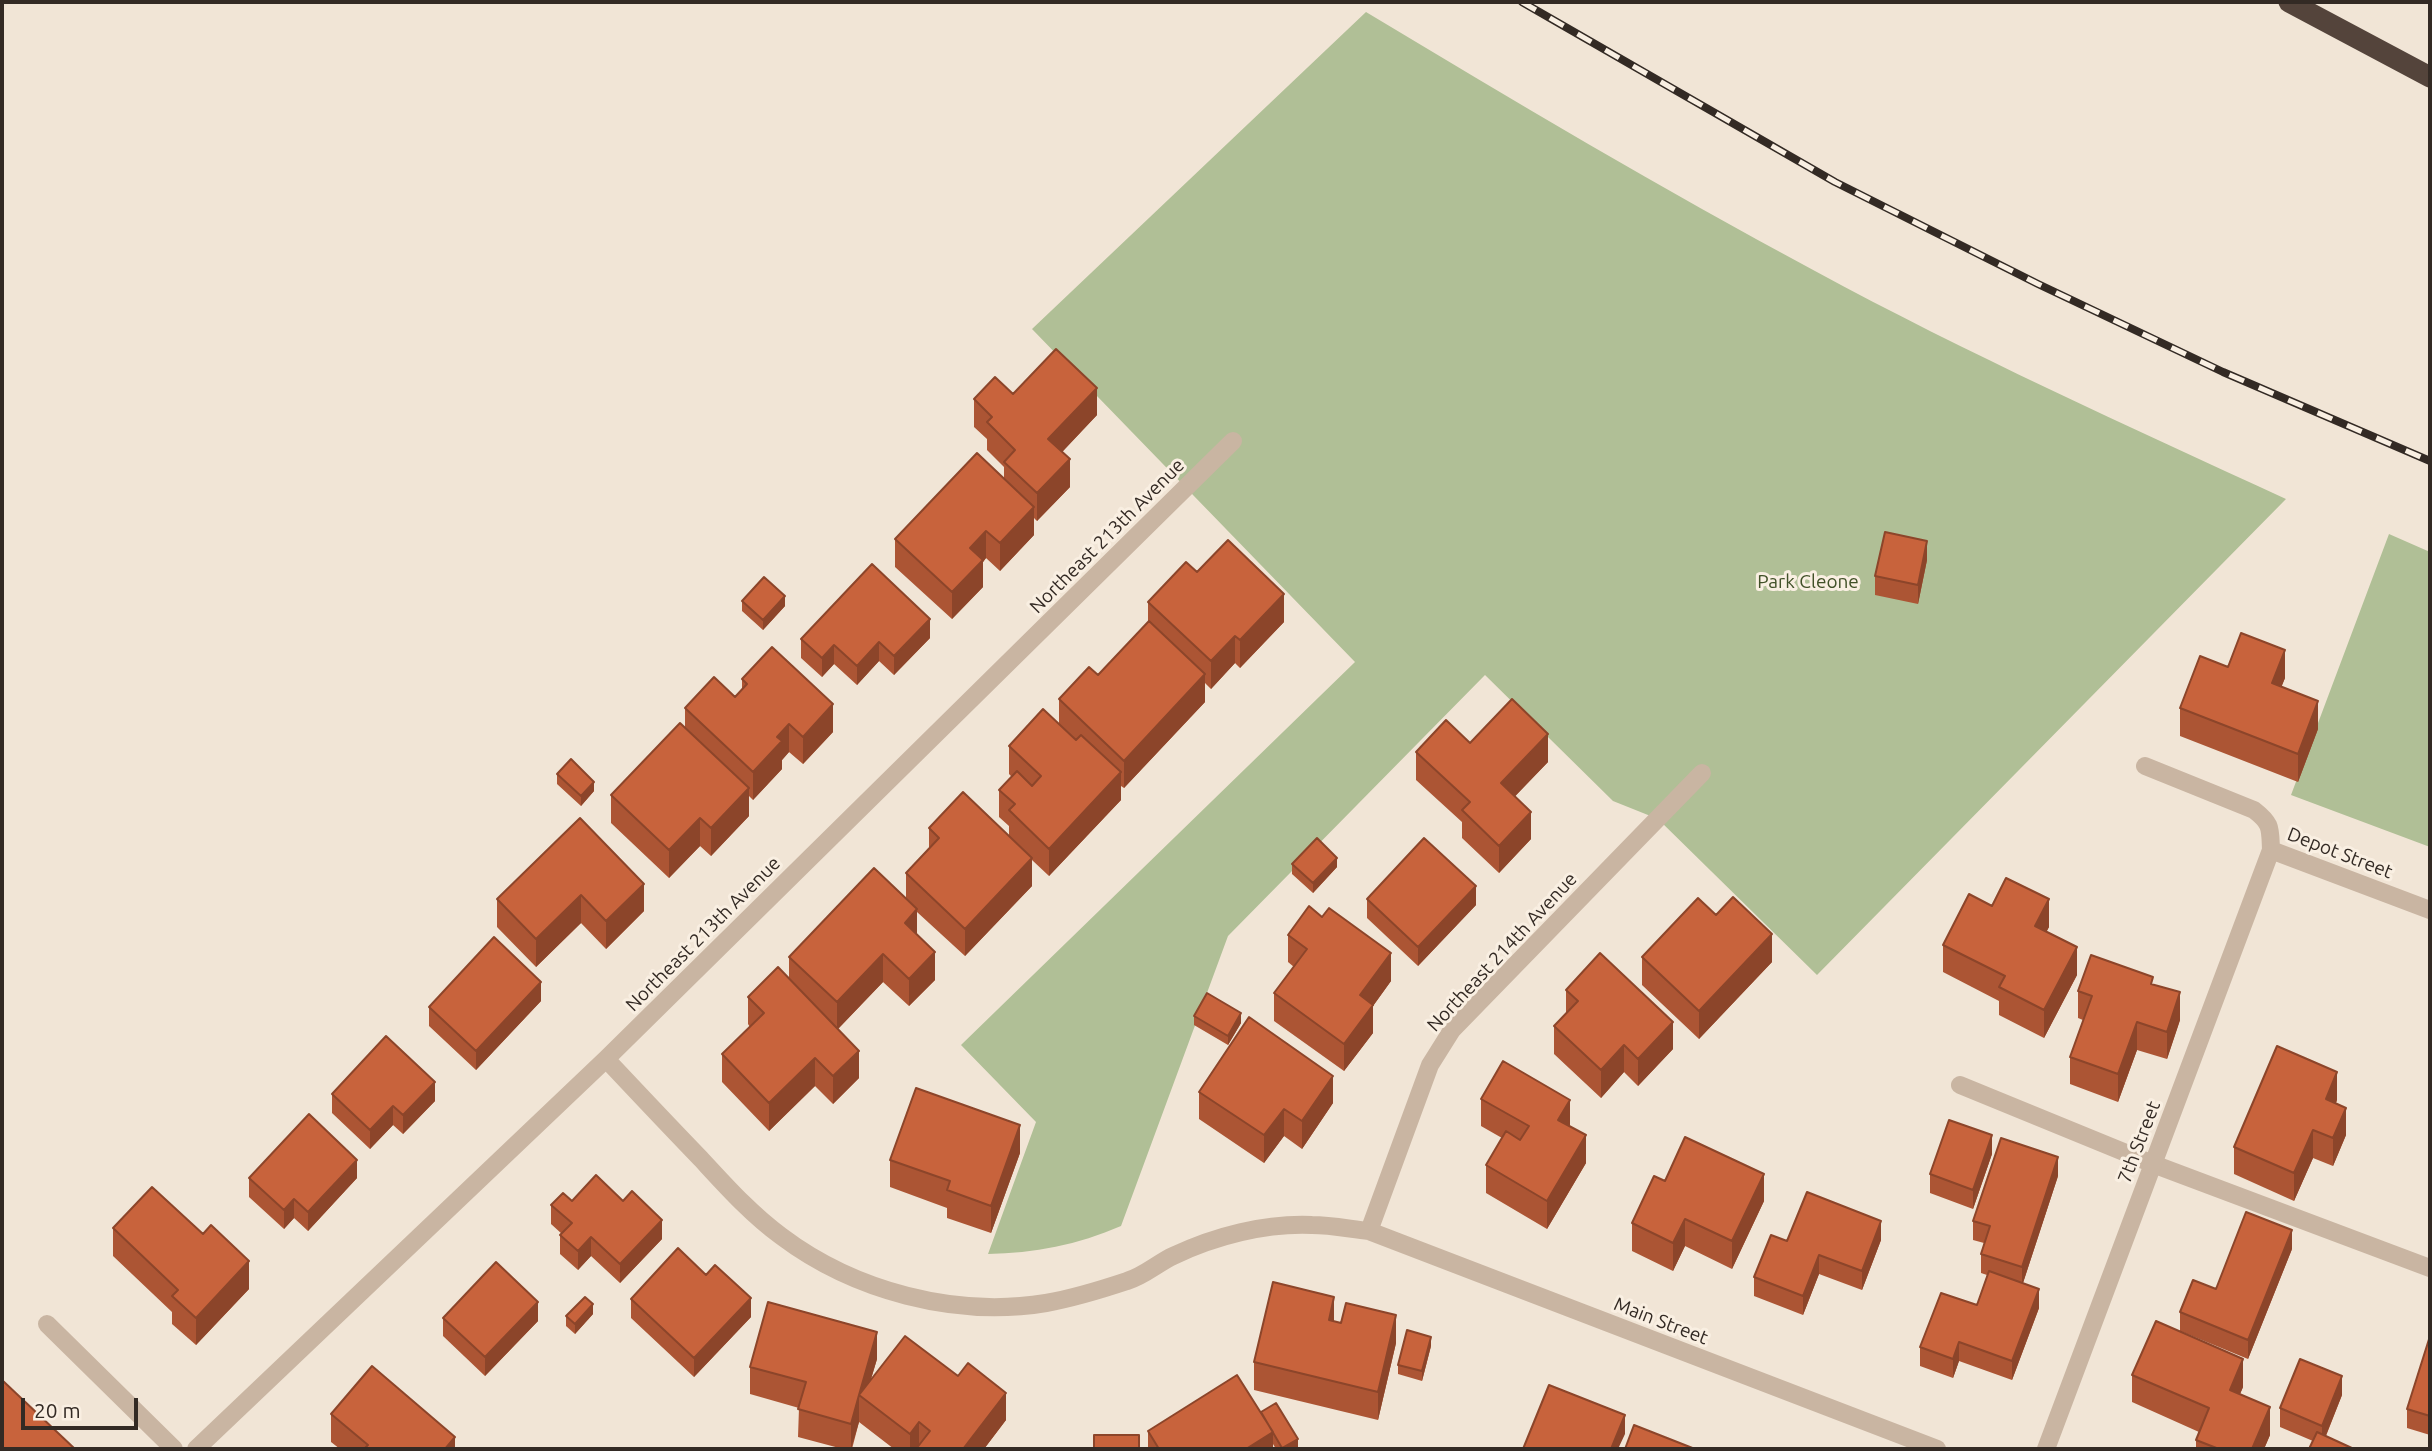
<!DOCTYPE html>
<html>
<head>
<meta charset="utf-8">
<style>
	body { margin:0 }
	#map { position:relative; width:2432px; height:1451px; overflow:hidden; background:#f1e5d6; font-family:Ubuntu,sans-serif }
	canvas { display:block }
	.frame { position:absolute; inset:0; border:4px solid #332a24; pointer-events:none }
	.scale { position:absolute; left:21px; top:1398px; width:117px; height:32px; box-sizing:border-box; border:4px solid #332a24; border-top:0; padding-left:9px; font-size:21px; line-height:24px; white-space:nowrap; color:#332a24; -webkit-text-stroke:5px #f9efe2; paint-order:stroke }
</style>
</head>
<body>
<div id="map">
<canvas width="2432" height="1451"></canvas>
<div class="frame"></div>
<div class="scale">20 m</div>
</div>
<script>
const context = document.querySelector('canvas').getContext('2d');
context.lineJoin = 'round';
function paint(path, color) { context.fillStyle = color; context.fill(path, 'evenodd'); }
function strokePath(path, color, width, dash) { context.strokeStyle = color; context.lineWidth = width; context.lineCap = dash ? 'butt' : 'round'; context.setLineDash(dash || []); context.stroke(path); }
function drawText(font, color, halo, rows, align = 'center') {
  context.font = font + ' Ubuntu,sans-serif'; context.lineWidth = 6; context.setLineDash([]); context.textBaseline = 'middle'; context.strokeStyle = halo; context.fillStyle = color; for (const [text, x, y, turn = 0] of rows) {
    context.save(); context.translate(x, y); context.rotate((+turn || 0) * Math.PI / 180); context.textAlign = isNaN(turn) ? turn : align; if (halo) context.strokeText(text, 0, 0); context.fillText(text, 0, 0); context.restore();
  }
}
const green = new Path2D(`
	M1366 12C1514 101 1662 189 1815 271 1968 354 2128 426 2286 499L1817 975 1658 819 1613 801 1485 675 1228 936 1121 1226C1078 1245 1034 1253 988 1254L1036 1122 961 1045 1355 662 1032 329Z
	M2389 534 2430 552V847L2291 795Z`);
const lane = new Path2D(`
	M1960 1085 2153 1164 2430 1268`);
const street = new Path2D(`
	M2271 850 2430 910
	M606 1059C638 1093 669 1126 701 1159 726 1186 751 1214 781 1236 854 1291 955 1318 1046 1303 1074 1298 1100 1290 1127 1281 1144 1276 1158 1263 1173 1256 1215 1236 1265 1223 1312 1225 1331 1225 1350 1229 1369 1231L1937 1449
	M1369 1231 1430 1065 1452 1030 1702 773
	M47 1324 174 1449
	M196 1449 606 1059 1233 441
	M2046 1449 2271 850C2270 828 2272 824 2254 810L2145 766`);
const highway = new Path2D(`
	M2289 2 2430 77`);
const rail = new Path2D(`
	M1522 2 1835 182 2038 284 2223 372 2430 461`);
const wall = new Path2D(`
	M1013 394 1097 415 1062 452 1070 487 1037 521 1034 518V535L1000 571 986 558 983 562V587L952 619 895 567V539L1004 478V467L987 450V439L974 427V399Z
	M1927 560 1918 604 1875 595V576Z
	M1197 572 1284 622 1240 668 1235 663 1211 689 1205 683V702L1124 788 1121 786V800L1049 876 1032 860V886L965 956 917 912V935L935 980 909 1006 883 982 838 1029 859 1078 833 1104 815 1086 769 1131 722 1082V1054L750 1027 748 1024V997L789 978V957L906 898V873L929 849V828L1009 836V826L999 817V790L1012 777 1009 774V746L1059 724V699L1098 675 1148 622V602Z
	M742 601 785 606 763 630 742 611Z
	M930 638 894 675 879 661 857 685 834 664 822 677 801 658V639Z
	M2228 667 2285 678 2281 687 2318 729 2298 782 2180 736V708Z
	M742 679 833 732 803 764 789 752 782 760V769L753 800 749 796V816L711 856 700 846 669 878 611 823V795L685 728V708L735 697 742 689Z
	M1470 743 1548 762 1515 796 1531 839 1499 873 1462 838V822L1416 780V752Z
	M557 774 594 791 581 806 557 784Z
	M580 818 644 911 606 949 581 923 536 967 497 927V899Z
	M1292 864 1337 867 1313 893 1292 874Z
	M1367 899 1476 905 1418 966 1367 918Z
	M1992 906 2049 927 2046 932 2077 975 2044 1038 1999 1015V1001L1943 972V945Z
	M1716 915 1772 962 1699 1039 1642 985V957Z
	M1288 935 1391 981 1373 1006V1033L1344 1071 1274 1021V993L1294 967 1288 962Z
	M2153 985 2180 1020 2167 1059 2137 1050 2118 1102 2070 1084V1057L2083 1020 2078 1018V991Z
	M1566 990 1673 1049 1638 1086 1624 1072 1601 1098 1554 1054V1026L1566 1014Z
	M541 1001 476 1070 429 1026V1007Z
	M1194 1016 1241 1023 1228 1045 1194 1025Z
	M1199 1092 1333 1103 1302 1149 1284 1136 1264 1163 1199 1119Z
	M332 1094 435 1101 403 1134 393 1125 370 1149 332 1113Z
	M1481 1099 1570 1126 1586 1163 1547 1229 1486 1193V1165L1502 1138 1481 1126Z
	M2337 1100 2336 1103 2346 1135 2333 1166 2313 1158 2294 1201 2234 1174V1147Z
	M1020 1153 991 1233 947 1218V1208L890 1187V1160Z
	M1992 1154 1973 1209 1930 1193V1174Z
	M2058 1176 2023 1283 2039 1308 2012 1380 1959 1361 1953 1378 1920 1366V1347L1977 1305 1987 1275 1981 1273V1254L1984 1243 1973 1240V1221Z
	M249 1178H357L308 1231 294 1218 284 1229 249 1197Z
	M1665 1181 1764 1201 1732 1269 1685 1246 1673 1271 1632 1251V1223Z
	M572 1201 662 1239 620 1283 591 1256 578 1270 560 1254V1235L562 1234 551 1224V1205Z
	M113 1228 249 1289 196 1345 172 1324V1312L113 1256Z
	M1881 1240 1862 1290 1819 1274 1803 1315 1754 1296V1277L1787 1241Z
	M2292 1249 2248 1359 2180 1331V1312L2216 1289Z
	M706 1275 751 1317 694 1377 631 1318V1299Z
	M593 1314 575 1334 566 1326V1316Z
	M443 1318 538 1321 485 1376 443 1336Z
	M2430 1336V1435L2407 1428V1409Z
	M1396 1343 1378 1420 1254 1390V1362Z
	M1431 1346 1422 1381 1398 1374V1365Z
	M877 1359 871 1379 1006 1420 984 1449H894L859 1422 852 1449H843L798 1437 799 1408 750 1394V1367Z
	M2132 1375 2243 1387 2240 1394 2270 1435 2264 1449H2196V1440L2199 1432 2132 1402Z
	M2342 1395 2326 1436 2313 1441 2280 1427V1408Z
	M1261 1412 1298 1448 1296 1449H1276L1273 1444V1449H1148V1431Z
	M331 1414 455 1449H340L331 1442Z`);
const shadedWall = new Path2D(`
	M1097 388V415L1048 467V439Z
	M1070 459V487L1037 521V493Z
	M1034 507V535L1000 571V543Z
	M986 531V558L983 562V587L952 619V592L970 548Z
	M1927 541V560L1918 604V585Z
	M1284 594V622L1240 668V640Z
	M785 596V606L763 630V620Z
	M930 619V638L894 675V656Z
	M1235 636V663L1211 689V661Z
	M879 642V661L857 685V666Z
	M834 645V664L822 677V658Z
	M2285 650V678L2272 711V683Z
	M1205 674V702L1124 788V761Z
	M2318 701V729L2298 782V754Z
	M833 704V732L803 764V737Z
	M789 724V752L782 760V769L753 800V772L777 737Z
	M1548 734V762L1501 811V783Z
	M1121 772V800L1049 876V849Z
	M594 782V791L581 806V796Z
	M749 788V816L711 856V828Z
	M1531 812V839L1499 873V846Z
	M700 818V846L669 878V850Z
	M1032 858V886L965 956V929Z
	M1337 858V867L1313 893V883Z
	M644 884V911L606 949V921Z
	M1476 886V905L1418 966V947Z
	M581 895V923L536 967V939Z
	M2049 899V927L2035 954V926Z
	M917 909V937L905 923Z
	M1772 934V962L1699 1039V1011Z
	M2077 947V975L2044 1038V1010Z
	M935 952V980L909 1006V979Z
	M1391 953V981L1373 1006V1033L1344 1071V1044L1360 995Z
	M883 954V982L837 1030V1002Z
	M541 982V1001L476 1070V1051Z
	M2180 992V1020L2167 1059V1032Z
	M1241 1013V1023L1228 1045V1036Z
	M1673 1022V1049L1638 1086V1059Z
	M2137 1022V1050L2118 1102V1074Z
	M1624 1045V1072L1601 1098V1070Z
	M859 1051V1078L833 1104V1076Z
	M815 1058V1086L769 1131V1103Z
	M2337 1072V1100L2326 1127V1099Z
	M1333 1076V1103L1302 1149V1121Z
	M435 1082V1101L403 1134V1115Z
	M1570 1100V1128L1558 1120Z
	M393 1106V1125L370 1149V1130Z
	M2346 1108V1135L2333 1166V1138Z
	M1284 1109V1136L1264 1163V1135Z
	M1020 1125V1153L991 1233V1206Z
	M2313 1130V1158L2294 1201V1173Z
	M1586 1135V1163L1547 1229V1201Z
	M1992 1135V1154L1973 1209V1190Z
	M2058 1157V1176L2022 1286V1267Z
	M357 1160V1178L308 1231V1212Z
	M1764 1174V1201L1732 1269V1241Z
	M294 1199V1218L284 1229V1210Z
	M1685 1219V1246L1673 1271V1243Z
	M662 1220V1239L620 1283V1264Z
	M1881 1221V1240L1862 1290V1271Z
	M2292 1230V1249L2248 1359V1340Z
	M591 1237V1256L578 1270V1251Z
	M1819 1255V1274L1803 1315V1296Z
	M249 1261V1289L196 1345V1318Z
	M2039 1289V1308L2012 1380V1361Z
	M1334 1297V1324L1329 1320Z
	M751 1298V1317L694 1377V1358Z
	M538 1302V1321L485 1376V1357Z
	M593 1304V1314L575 1334V1324Z
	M1396 1315V1343L1378 1420V1392Z
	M877 1332V1359L865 1399 859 1395Z
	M1431 1337V1346L1422 1381V1371Z
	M1959 1342V1361L1953 1378V1359Z
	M2243 1359V1387L2230 1418V1390Z
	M2342 1376V1395L2322 1445V1426Z
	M1006 1393V1420L984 1449H963Z
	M859 1395V1422L851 1449V1424Z
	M2270 1407V1435L2264 1449H2252Z
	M1625 1415V1434L1618 1449H1611Z
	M919 1422V1449H910V1434Z
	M1273 1432V1449H1246Z
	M455 1437V1449H445Z
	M1298 1439V1448L1296 1449H1282Z`);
const building = new Path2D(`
	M1056 349 1097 388 1048 439 1070 459 1037 493 1004 462 1015 450 987 422 992 417 974 399 995 377 1013 394Z
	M977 453 1034 507 1000 543 986 531 970 548 983 560 952 592 895 539Z
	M1885 532 1927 541 1918 585 1875 576Z
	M1228 540 1284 594 1240 640 1235 636 1211 661 1148 602 1186 562 1197 572Z
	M872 564 930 619 894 656 879 642 857 666 834 645 822 658 801 639Z
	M764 577 785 596 763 620 742 601Z
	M1149 621 1205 674 1124 761 1059 699 1089 667 1098 675Z
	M2241 633 2285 650 2272 683 2318 701 2298 754 2180 708 2200 656 2228 667Z
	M772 647 833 704 803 737 789 724 777 737 782 741 753 772 685 708 714 677 735 697 747 684 742 679Z
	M1512 699 1548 734 1501 783 1531 812 1499 846 1462 810 1470 802 1416 752 1446 720 1470 743Z
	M1043 709 1076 740 1081 735 1121 772 1049 849 1009 810 1015 804 999 790 1017 771 1032 786 1041 776 1009 746Z
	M680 723 749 788 711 828 700 818 669 850 611 795Z
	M571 759 594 782 581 796 557 774Z
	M963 792 1032 858 965 929 906 873 939 838 929 828Z
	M580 818 644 884 606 921 581 895 536 939 497 899Z
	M1317 838 1337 858 1313 883 1292 864Z
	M1424 838 1476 886 1418 947 1367 899Z
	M874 868 917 909 905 923 935 952 909 979 883 954 837 1002 789 957Z
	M2006 878 2049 899 2035 926 2077 947 2044 1010 1999 987 2005 976 1943 945 1969 894 1992 906Z
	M1733 897 1772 934 1699 1011 1642 957 1698 898 1716 915Z
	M1309 906 1322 917 1329 908 1391 953 1360 995 1373 1005 1344 1044 1274 993 1307 949 1288 935Z
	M494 937 541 982 476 1051 429 1007Z
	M1600 953 1673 1022 1638 1059 1624 1045 1601 1070 1554 1026 1578 1001 1566 990Z
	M2091 955 2153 977 2151 984 2180 992 2167 1032 2137 1022 2118 1074 2070 1057 2092 996 2078 991Z
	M778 967 859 1051 833 1076 815 1058 769 1103 722 1054 764 1013 748 997Z
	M1207 993 1241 1013 1228 1036 1194 1016Z
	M1249 1017 1333 1076 1302 1121 1284 1109 1264 1135 1199 1092Z
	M386 1036 435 1082 403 1115 393 1106 370 1130 332 1094Z
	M2277 1046 2337 1072 2326 1099 2346 1108 2333 1138 2313 1130 2294 1173 2234 1147Z
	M1503 1061 1570 1100 1558 1120 1586 1135 1547 1201 1486 1165 1506 1131 1520 1140 1529 1126 1481 1099Z
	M916 1088 1020 1125 991 1206 947 1190 950 1181 890 1160Z
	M309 1114 357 1160 308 1212 294 1199 284 1210 249 1178Z
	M1949 1120 1992 1135 1973 1190 1930 1174Z
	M1685 1137 1764 1174 1732 1241 1685 1219 1673 1243 1632 1223 1654 1176 1665 1181Z
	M2001 1138 2058 1157 2022 1267 1981 1254 1990 1226 1973 1221Z
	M596 1175 623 1201 632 1191 662 1220 620 1264 591 1237 578 1251 560 1235 572 1223 551 1205 563 1193 572 1201Z
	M152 1187 203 1234 211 1225 249 1261 196 1318 172 1296 178 1290 113 1228Z
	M1807 1192 1881 1221 1862 1271 1819 1255 1803 1296 1754 1277 1771 1235 1787 1241Z
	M2246 1212 2292 1230 2248 1340 2180 1312 2193 1280 2216 1289Z
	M678 1248 706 1275 715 1265 751 1298 694 1358 631 1299Z
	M496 1262 538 1302 485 1357 443 1318Z
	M1989 1271 2039 1289 2012 1361 1959 1342 1953 1359 1920 1347 1941 1293 1977 1305Z
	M1273 1282 1334 1297 1329 1320 1341 1323 1346 1303 1396 1315 1378 1392 1254 1362Z
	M585 1297 593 1304 575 1324 566 1316Z
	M768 1302 877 1332 859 1395 905 1336 958 1376 968 1363 1006 1393 963 1449H916L930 1431 919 1422 910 1434 859 1395 851 1424 798 1409 806 1382 750 1367Z
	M2156 1321 2243 1359 2230 1390 2270 1407 2252 1449H2219L2196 1440 2209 1408 2132 1375Z
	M1407 1330 1431 1337 1422 1371 1398 1365Z
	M2430 1336V1416L2407 1409Z
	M2300 1359 2342 1376 2322 1426 2280 1408Z
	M372 1366 455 1437 445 1449H364L368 1445 331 1414Z
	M1237 1375 1273 1432 1246 1449H1158H1159L1148 1431Z
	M2 1380 75 1449H2Z
	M1549 1385 1625 1415 1611 1449H1523Z
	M1276 1403 1298 1439 1282 1448 1261 1412Z
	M1634 1425 1695 1449H1625Z
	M2317 1432 2354 1449H2309Z
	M1094 1435H1139V1449H1094Z`);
const streetNames = [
	["Northeast 213th Avenue",1107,536,-45],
	["Depot Street",2340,853,21],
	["Northeast 213th Avenue",703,934,-45],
	["Northeast 214th Avenue",1502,952,-47],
	["7th Street",2139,1142,-69],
	["Main Street",1661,1321,21]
];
const parkNames = [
	["Park Cleone",1808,582]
];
paint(green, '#b0bf96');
strokePath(lane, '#c9b5a2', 18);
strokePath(street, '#c9b5a2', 18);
strokePath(highway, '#54443b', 21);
strokePath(rail, '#332a24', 8);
strokePath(rail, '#f9efe2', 5, [16]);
paint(wall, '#ac5534');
paint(shadedWall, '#8c452a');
paint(building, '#c8633c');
strokePath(building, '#8c452a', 2);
drawText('19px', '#332a24', '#f9efe2', streetNames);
drawText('19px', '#415128', '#f9efe2', parkNames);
</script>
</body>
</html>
